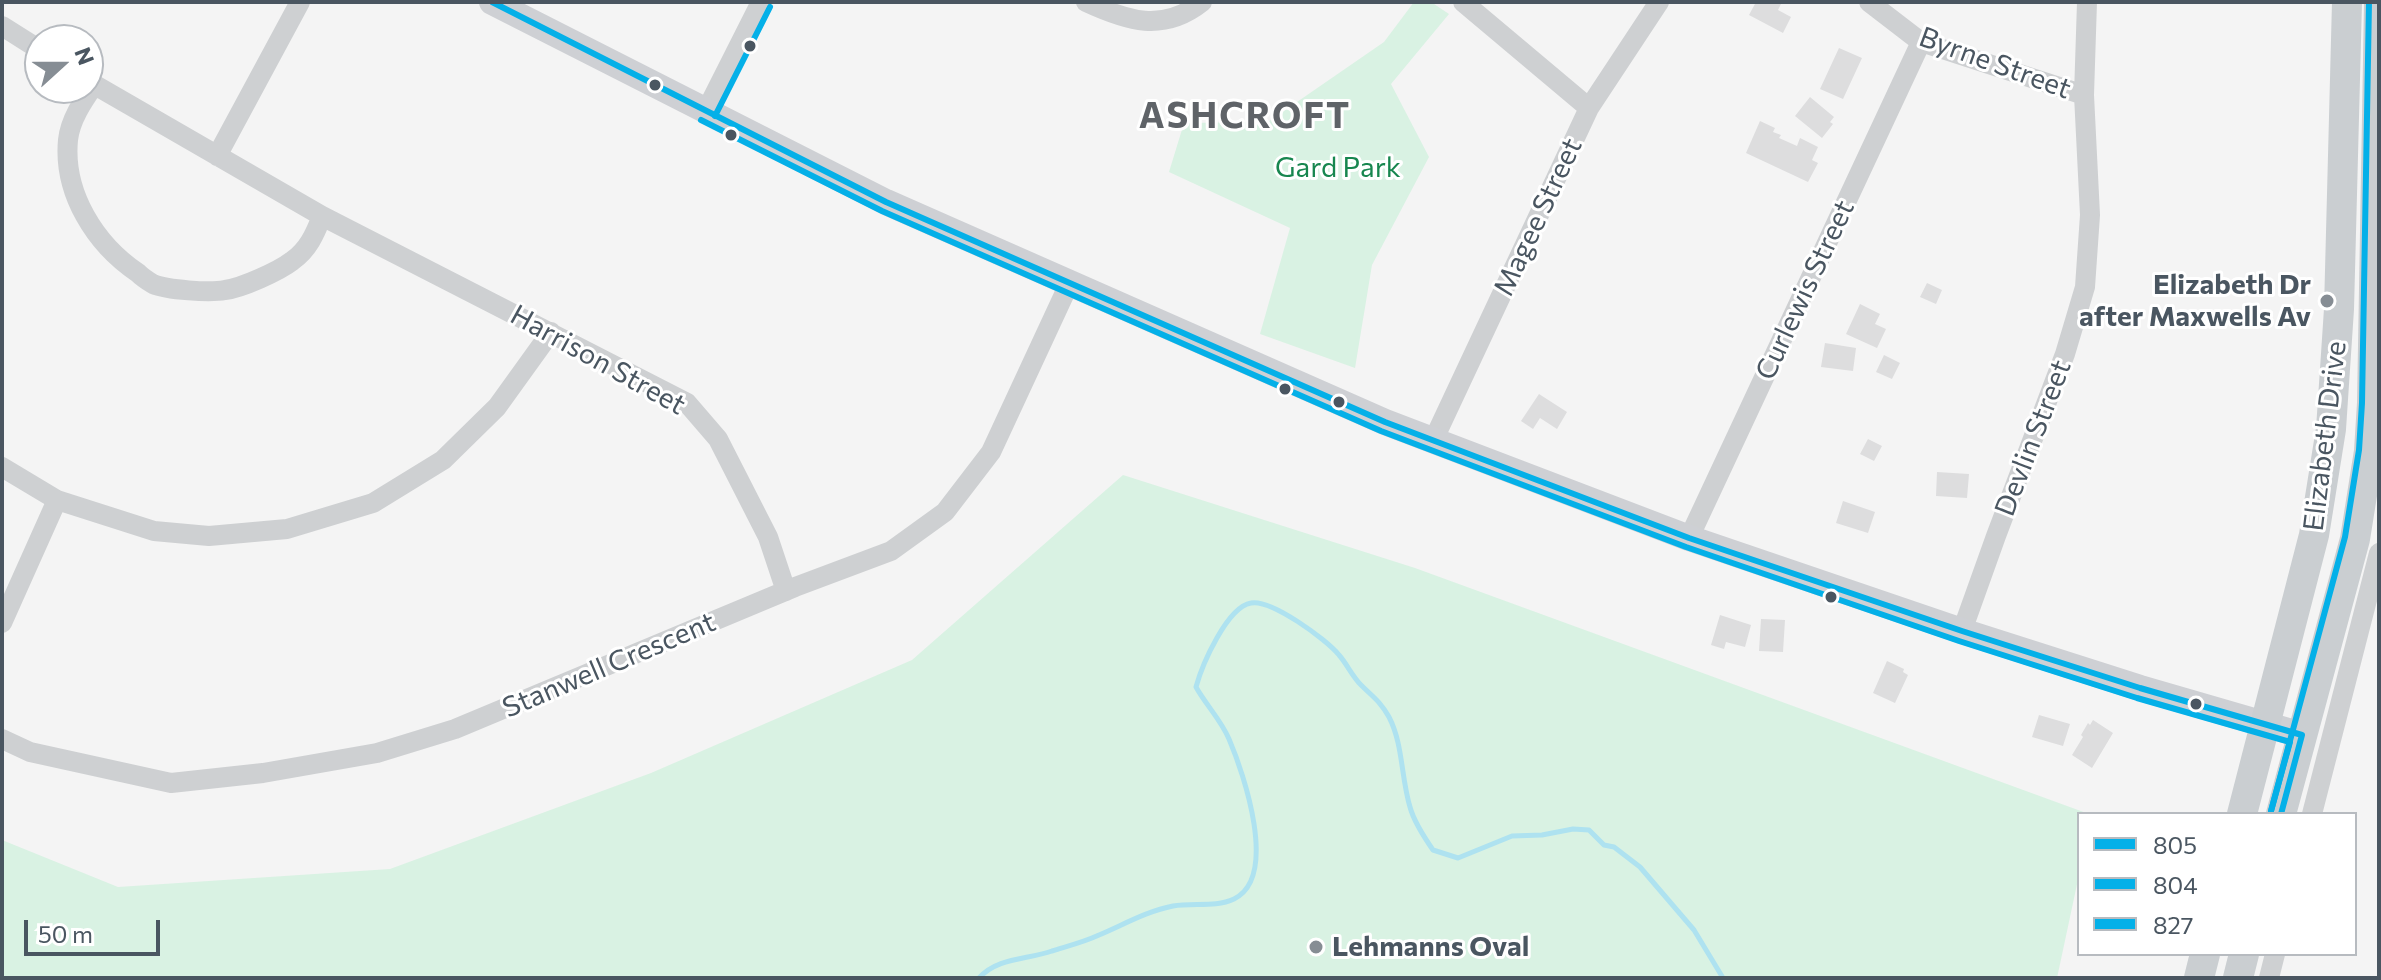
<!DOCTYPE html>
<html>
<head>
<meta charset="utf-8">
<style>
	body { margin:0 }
	#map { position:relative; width:2381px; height:980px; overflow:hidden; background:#f4f4f4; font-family:Commissioner,sans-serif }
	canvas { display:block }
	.frame { position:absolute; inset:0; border:4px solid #4a5661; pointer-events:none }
	.legend { position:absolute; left:2077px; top:812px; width:280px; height:144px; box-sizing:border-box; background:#fff; border:2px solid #b7bbc0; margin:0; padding:10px 14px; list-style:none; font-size:24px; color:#4a5661 }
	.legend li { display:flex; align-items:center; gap:16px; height:40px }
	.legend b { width:40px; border:2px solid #b7bbc0 }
	.north { position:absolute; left:24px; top:24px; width:80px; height:80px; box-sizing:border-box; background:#fff; border:2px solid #b7bbc0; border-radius:50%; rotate:69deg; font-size:22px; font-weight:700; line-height:32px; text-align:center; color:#4a5661 }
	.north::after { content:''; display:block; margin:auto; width:28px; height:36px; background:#868d94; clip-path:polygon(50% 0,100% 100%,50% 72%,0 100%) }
	.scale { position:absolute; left:24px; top:920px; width:136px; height:36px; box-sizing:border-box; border:4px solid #4a5661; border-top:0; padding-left:10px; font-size:24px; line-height:28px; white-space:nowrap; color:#4a5661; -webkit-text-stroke:6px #fff; paint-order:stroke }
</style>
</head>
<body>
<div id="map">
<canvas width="2381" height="980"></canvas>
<div class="frame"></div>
<ul class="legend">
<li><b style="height:10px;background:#04b0e8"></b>805</li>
<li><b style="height:10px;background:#04b0e8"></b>804</li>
<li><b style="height:10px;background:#04b0e8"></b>827</li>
</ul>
<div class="north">N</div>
<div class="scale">50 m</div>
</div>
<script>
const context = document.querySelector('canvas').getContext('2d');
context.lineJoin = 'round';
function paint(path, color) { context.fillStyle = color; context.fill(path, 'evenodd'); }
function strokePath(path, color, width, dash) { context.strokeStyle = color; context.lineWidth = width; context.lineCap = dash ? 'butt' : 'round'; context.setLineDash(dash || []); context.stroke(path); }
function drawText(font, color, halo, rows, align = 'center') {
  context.font = font + ' Commissioner,sans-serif'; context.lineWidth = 6; context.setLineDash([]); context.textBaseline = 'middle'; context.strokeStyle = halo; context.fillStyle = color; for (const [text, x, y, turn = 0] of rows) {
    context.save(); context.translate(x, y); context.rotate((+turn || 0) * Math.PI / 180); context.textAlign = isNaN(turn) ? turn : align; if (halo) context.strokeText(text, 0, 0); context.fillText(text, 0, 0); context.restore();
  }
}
const green = new Path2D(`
	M1414 2H1431L1449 14 1391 84 1429 157 1372 265 1355 368 1260 334 1290 228 1169 172 1184 123 1268 122 1384 42Z
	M1123 475 1415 568 2089 814H2079V875L2057 978H2V840L118 887 390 869 651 773 912 660Z`);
const stream = new Path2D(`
	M979 978C998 957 1027 960 1052 951 1068 946 1084 942 1099 935 1123 925 1147 911 1173 906 1192 902 1215 908 1234 899 1279 877 1244 774 1229 739 1221 720 1206 705 1196 687 1202 665 1227 607 1251 603 1271 599 1326 639 1339 655 1347 664 1352 676 1361 685 1372 696 1381 702 1389 717 1403 744 1401 777 1410 807 1414 822 1424 837 1433 850L1458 858 1512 836 1542 835 1573 829 1589 830 1604 845 1614 847 1640 867 1694 930 1723 978`);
const building = new Path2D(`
	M1756 2H1782L1778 10 1791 17 1783 33 1749 15Z
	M1839 48 1862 58 1843 99 1820 89Z
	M1810 97 1834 117 1830 122 1833 124 1822 138 1795 116Z
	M1760 121 1775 128 1773 132 1781 135 1779 138 1797 146 1800 138 1818 147 1812 160 1818 163 1808 182 1746 153Z
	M1927 283 1942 290 1936 304 1920 297Z
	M1860 304 1880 314 1875 324 1886 329 1877 348 1846 334Z
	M1825 343 1856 348 1853 371 1821 367Z
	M1884 355 1900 363 1892 379 1876 372Z
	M1539 394 1567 412 1557 429 1540 418 1533 429 1521 421Z
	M1868 439 1882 446 1874 461 1860 454Z
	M1937 472 1969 474 1967 498 1936 496Z
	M1843 501 1875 512 1868 533 1836 523Z
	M1720 615 1751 625 1745 647 1726 642 1724 649 1711 645Z
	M1761 619 1785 620 1783 652 1759 651Z
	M1887 661 1904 669 1903 672 1908 675 1895 703 1873 693Z
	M2039 715 2070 724 2063 746 2032 737Z
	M2093 720 2113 733 2092 768 2072 755 2083 737 2081 735 2088 723 2090 725Z`);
const street = new Path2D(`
	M1086 2C1127 21 1163 33 1202 2
	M1463 2 1589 108
	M1869 2 1921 42 2084 95
	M2 26 40 50
	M88 81 322 216 687 403 718 439 768 537 786 591
	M94 85C83 101 70 120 68 140 63 193 95 244 138 273 142 277 148 281 153 284 167 290 210 293 225 290 242 288 279 271 292 261 308 250 315 234 322 216
	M706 111 761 2
	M217 156 300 2
	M1433 441 1589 108 1659 2
	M2 467 57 500 154 531 209 536 287 529 373 503 443 460 497 407 551 332
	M1689 538 1921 42
	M2 623 57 500
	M1962 631 1996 536 2065 354 2085 287 2090 215 2084 95 2087 2
	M2 739 30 752 171 783 263 773 377 753 455 729 795 587 891 551 945 512 991 452 1069 284
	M2312 814 2379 553
	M2269 978 2275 954`);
const secondary = new Path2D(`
	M492 2 886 202 1385 422 1689 538 1962 631 2140 688 2302 735`);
const primary = new Path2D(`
	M2242 814 2314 535 2331 429 2339 309 2347 2
	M2281 814 2355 539 2369 451 2372 403 2379 2
	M2199 978 2205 954
	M2238 978 2244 954`);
const bus1 = new Path2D(`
	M492 2 886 202 1385 422 1689 538 1962 631 2140 688 2302 735 2281 814`);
const bus2 = new Path2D(`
	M715 116 770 7
	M701 120 882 211 1381 431 1686 547 1959 641 2137 698 2290 742 2271 811`);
const bus3 = new Path2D(`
	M2271 811 2345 537 2359 450 2362 403 2369 2`);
const markers = [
	[750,46,7,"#4a5661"],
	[655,85,7,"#4a5661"],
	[731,135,7,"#4a5661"],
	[2327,301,8,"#868d94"],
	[1285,389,7,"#4a5661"],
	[1339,402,7,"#4a5661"],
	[1831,597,7,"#4a5661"],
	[2196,704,7,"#4a5661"],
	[1316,947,8,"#868d94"]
];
const streetNames = [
	["Byrne Street",1995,63,20],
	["Magee Street",1538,217,-65],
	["Curlewis Street",1805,290,-65],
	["Harrison Street",598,360,29],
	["Elizabeth Drive",2325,436,-83],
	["Devlin Street",2033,438,-69],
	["Stanwell Crescent",609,665,-23]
];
const parkNames = [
	["Gard Park",1338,168]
];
const poiNames = [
	["Elizabeth Dr",2311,285],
	["after Maxwells Av",2311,317],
	["Lehmanns Oval",1332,947,"left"]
];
const districtNames = [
	["ASHCROFT",1245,116]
];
paint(green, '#d9f2e3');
strokePath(stream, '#aee2f0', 5);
paint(building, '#ddddde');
strokePath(street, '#ced0d2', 20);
strokePath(secondary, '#ced0d4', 26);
strokePath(primary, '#caced1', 30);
strokePath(bus1, '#04b0e8', 6);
strokePath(bus2, '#04b0e8', 6);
strokePath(bus3, '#04b0e8', 6);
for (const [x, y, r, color] of markers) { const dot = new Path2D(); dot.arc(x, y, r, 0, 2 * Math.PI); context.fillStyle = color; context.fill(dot); strokePath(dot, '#fff', 3); }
drawText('28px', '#4a5661', '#fff', streetNames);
drawText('28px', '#17864f', '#fff', parkNames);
drawText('bold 28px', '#4a5661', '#fff', poiNames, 'right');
context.letterSpacing = '2px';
drawText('bold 36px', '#5f6368', '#fff', districtNames);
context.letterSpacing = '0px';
</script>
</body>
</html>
